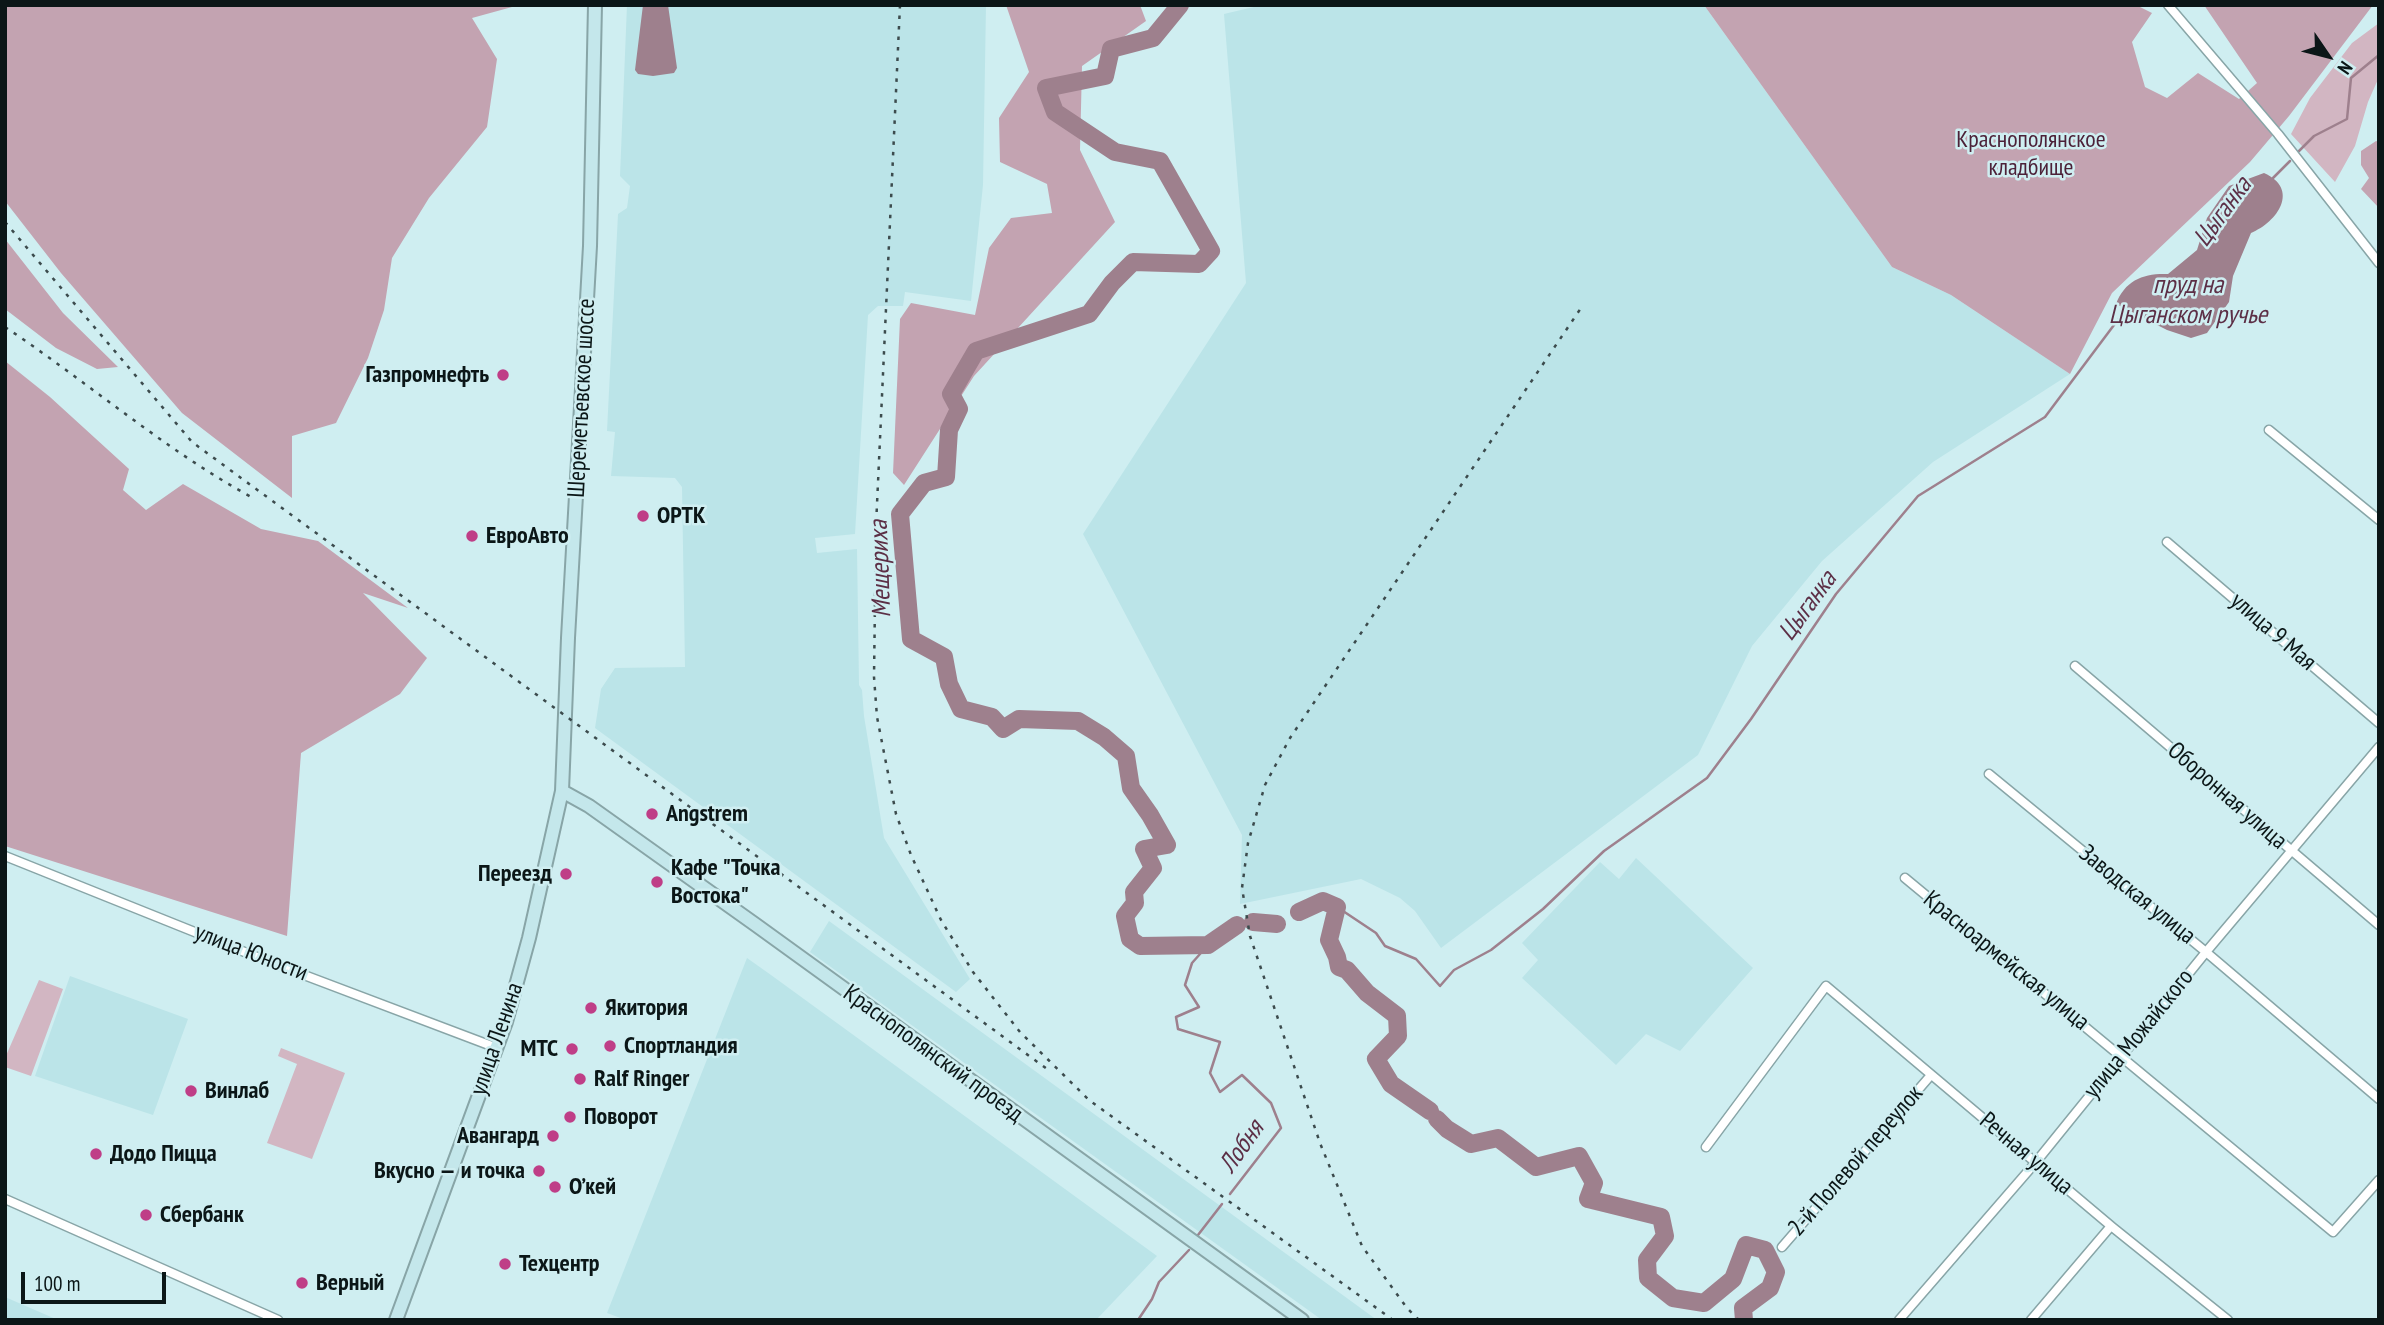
<!DOCTYPE html>
<html>
<head>
<meta charset="utf-8">
<style>
	body { margin:0 }
	#map { position:relative; width:2384px; height:1325px; overflow:hidden; background:#cfeef1; font-family:"PT Sans Narrow",sans-serif }
	canvas { display:block }
	.frame { position:absolute; inset:0; border:7px solid #0b1617; pointer-events:none }
	.north { position:absolute; left:2293px; top:21px; width:70px; height:70px; -webkit-text-stroke:5px #cfeef1; paint-order:stroke; rotate:125deg; font-size:19px; font-weight:700; line-height:28px; text-align:center; color:#0b1617 }
	.north::after { content:''; display:block; margin:auto; width:24px; height:32px; background:#0b1617; clip-path:polygon(50% 0,100% 100%,50% 72%,0 100%) }
	.scale { position:absolute; left:21px; top:1272px; width:145px; height:32px; box-sizing:border-box; border:4px solid #0b1617; border-top:0; padding-left:9px; font-size:21px; line-height:24px; white-space:nowrap; color:#0b1617; -webkit-text-stroke:5px #cfeef1; paint-order:stroke }
</style>
</head>
<body>
<div id="map">
<canvas width="2384" height="1325"></canvas>
<div class="frame"></div>
<div class="north">N</div>
<div class="scale">100 m</div>
</div>
<script>
const context = document.querySelector('canvas').getContext('2d');
context.lineJoin = 'round';
function paint(path, color) { context.fillStyle = color; context.fill(path, 'evenodd'); }
function strokePath(path, color, width, dash) { context.strokeStyle = color; context.lineWidth = width; context.lineCap = dash ? 'butt' : 'round'; context.setLineDash(dash || []); context.stroke(path); }
function drawText(font, color, halo, rows, align = 'center') {
  context.font = font + ' "PT Sans Narrow",sans-serif'; context.lineWidth = 5; context.setLineDash([]); context.textBaseline = 'middle'; context.strokeStyle = halo; context.fillStyle = color; for (const [text, x, y, turn = 0] of rows) {
    context.save(); context.translate(x, y); context.rotate((+turn || 0) * Math.PI / 180); context.textAlign = isNaN(turn) ? turn : align; if (halo) context.strokeText(text, 0, 0); context.fillText(text, 0, 0); context.restore();
  }
}
const built = new Path2D(`
	M627 5H986L983 185 971 301 905 292 903 306H878L868 315 855 534 815 538 817 553 857 549 859 685 862 690 864 716 884 838 970 979 956 992 595 728 601 689 615 668 685 667 682 487 675 478 611 476 615 432 607 431 618 214 627 208 630 186 620 176Z
	M1262 5H1704L1892 267 1951 295 2070 374 1933 462 1822 561 1752 646 1698 755 1441 948 1415 911 1400 898 1361 879 1240 904 1242 835 1083 534 1246 283 1224 14Z
	M1636 858 1753 968 1680 1051 1646 1034 1616 1065 1522 978 1538 960 1522 943 1600 862 1619 879Z
	M829 921 1377 1320H1322L810 952Z
	M747 958 771 975 1157 1256 1096 1320H626L607 1313Z
	M70 976 188 1019 153 1115 35 1076Z
	M5 1297 58 1320H5Z`);
const green = new Path2D(`
	M2379 23V77L2368 102 2355 146 2335 182 2291 134 2310 98 2352 43Z
	M39 980 63 989 31 1076 5 1067V1058Z
	M281 1048 345 1073 312 1159 267 1143 297 1064 278 1056Z`);
const forest = new Path2D(`
	M5 5H513L512 7 472 18 497 59 487 127 429 198 392 258 384 310 368 358 336 423 292 436V498L182 413 61 273 5 201Z
	M1006 5H1140L1146 21 1082 66 1080 150 1115 222 974 376 904 485 893 473 900 319 911 303 975 315 989 248 1011 218 1052 213 1047 184 1000 162 999 118 1029 72Z
	M1704 5H2136L2152 13 2132 42 2145 87 2167 98 2198 73 2239 99 2257 83 2204 5H2373L2289 116 2250 162 2112 293 2070 374 1951 295 1892 267Z
	M2376 141 2379 142V208L2361 189 2369 178 2361 165V151Z
	M5 239 63 313 118 367 97 369 56 348 5 309Z
	M5 361 50 397 129 469 123 490 146 510 183 484 261 529 318 541 408 608 363 593 427 658 400 694 301 753 287 936 5 846Z`);
const water = new Path2D(`
	M643 5H668L677 68 674 73 653 76 638 74 635 70Z
	M2264 173C2300 189 2278 222 2251 233L2233 276 2229 302 2207 333 2191 338 2167 330 2116 304C2125 280 2144 273 2168 274L2197 250 2207 218 2229 186Z`);
const stream = new Path2D(`
	M2299 151 2314 136 2347 119 2351 78 2379 55
	M2273 178 2290 161
	M1337 907 1376 933 1385 946 1416 959 1440 986 1454 970 1491 950 1543 909 1604 851 1707 778 1751 719 1836 594 1918 496 2045 417 2126 309
	M1208 945 1192 963 1185 985 1199 1007 1176 1017 1178 1029 1220 1042 1210 1073 1220 1092 1242 1075 1271 1103 1281 1128 1230 1194
	M1198 1235 1222 1204
	M1138 1320 1152 1299 1159 1282 1189 1250`);
const river = new Path2D(`
	M1180 5 1153 38 1111 49 1105 76 1046 88 1055 112 1115 152 1160 161 1211 251 1199 264 1133 262 1112 283 1089 314 976 351 951 394 959 409 949 430 946 477 924 483 900 514 911 639 944 657 949 684 961 709 992 717 1003 729 1019 719 1078 721 1104 737 1126 756 1131 788 1150 815 1167 845 1144 849 1153 868 1134 892 1135 903 1125 916 1130 939 1140 946 1208 945 1237 925
	M1299 912 1323 901 1337 907 1329 940 1337 957 1339 967 1347 970 1367 993 1397 1016 1398 1036 1376 1059 1391 1084 1430 1111
	M1253 922 1277 924
	M1437 1119 1447 1129 1471 1144 1498 1138 1536 1167 1579 1156 1594 1183 1588 1199 1661 1217 1665 1236 1647 1260 1648 1278 1673 1298 1704 1303 1733 1279 1746 1245 1765 1250 1776 1272 1770 1288 1743 1308 1744 1320`);
const minor = new Path2D(`
	M2168 5 2278 134 2379 263
	M2269 430 2379 520
	M2167 542 2379 723
	M2075 666 2379 925
	M1989 774 2206 952 2379 1099
	M5 856 267 961 497 1048
	M1905 878 2333 1232 2379 1180
	M1706 1147 1826 986 2111 1226 2228 1320
	M5 1199 278 1320
	M1782 1247 1931 1075
	M1899 1320 2036 1162 2206 952 2379 747
	M2031 1320 2111 1226`);
const secondary = new Path2D(`
	M562 791 589 806 756 925 1302 1320
	M396 1320 506 1022 529 938 562 791 568 638 590 246 595 5`);
const rail = new Path2D(`
	M900 5 876 526 874 677 877 717 896 814 911 855 941 920 973 972 1020 1032 1089 1100 1393 1320
	M5 222 192 442 1047 1069
	M5 327C89 383 165 450 253 498
	M1419 1320 1407 1308 1362 1246 1320 1143 1250 936 1242 888 1248 843 1265 785 1290 738 1581 308`);
const markers = [
	[503,375,7,"#bf3e87"],
	[643,516,7,"#bf3e87"],
	[472,536,7,"#bf3e87"],
	[652,814,7,"#bf3e87"],
	[566,874,7,"#bf3e87"],
	[657,882,7,"#bf3e87"],
	[591,1008,7,"#bf3e87"],
	[610,1046,7,"#bf3e87"],
	[572,1049,7,"#bf3e87"],
	[580,1079,7,"#bf3e87"],
	[191,1091,7,"#bf3e87"],
	[570,1117,7,"#bf3e87"],
	[553,1136,7,"#bf3e87"],
	[96,1154,7,"#bf3e87"],
	[539,1171,7,"#bf3e87"],
	[555,1187,7,"#bf3e87"],
	[146,1215,7,"#bf3e87"],
	[505,1264,7,"#bf3e87"],
	[302,1283,7,"#bf3e87"]
];
const parkNames = [
	["Краснополянское",2031,140],
	["кладбище",2031,168]
];
const poiNames = [
	["Газпромнефть",489,375,"right"],
	["ОРТК",657,516],
	["ЕвроАвто",486,536],
	["Angstrem",666,814],
	["Кафе \"Точка",671,868],
	["Востока\"",671,896],
	["Переезд",552,874,"right"],
	["Якитория",605,1008],
	["Спортландия",624,1046],
	["МТС",558,1049,"right"],
	["Ralf Ringer",594,1079],
	["Винлаб",205,1091],
	["Поворот",584,1117],
	["Авангард",539,1136,"right"],
	["Додо Пицца",110,1154],
	["Вкусно — и точка",525,1171,"right"],
	["О’кей",569,1187],
	["Сбербанк",160,1215],
	["Техцентр",519,1264],
	["Верный",316,1283]
];
const streetNames = [
	["Шереметьевское шоссе",582,398,-87],
	["улица 9 Мая",2273,632,41],
	["Оборонная улица",2227,796,41],
	["Заводская улица",2137,895,39],
	["улица Юности",251,953,21],
	["Красноармейская улица",2006,961,39],
	["улица Можайского",2139,1034,-51],
	["улица Ленина",497,1039,-71],
	["Краснополянский проезд",933,1054,36],
	["Речная улица",2026,1154,40],
	["2-й Полевой переулок",1856,1161,-49]
];
const waterNames = [
	["Цыганка",2223,212,-54],
	["пруд на",2188,286],
	["Цыганском ручье",2188,316],
	["Мещериха",881,569,-92],
	["Цыганка",1808,606,-54],
	["Лобня",1242,1147,-55]
];
paint(built, '#bbe4e8');
paint(green, '#d2b6c2');
paint(forest, '#c3a3b1');
paint(water, '#9e808d');
strokePath(stream, '#9e808d', 2.5);
strokePath(river, '#9e808d', 18);
strokePath(minor, '#88a5a7', 11);
strokePath(secondary, '#88a5a7', 16);
strokePath(minor, '#fff', 8);
strokePath(secondary, '#c4e7eb', 12);
strokePath(rail, '#3c4b4d', 2.5, [3.5, 7]);
for (const [x, y, r, color] of markers) { const dot = new Path2D(); dot.arc(x, y, r, 0, 2 * Math.PI); context.fillStyle = color; context.fill(dot); strokePath(dot, '#cfeef1', 2.5); }
drawText('24px', '#4c2138', '#cfeef1', parkNames);
drawText('bold 24px', '#0b1617', '#cfeef1', poiNames, 'left');
drawText('24px', '#0b1617', '#cfeef1', streetNames);
drawText('italic 26px', '#5c2f46', '#cfeef1', waterNames);
</script>
</body>
</html>
